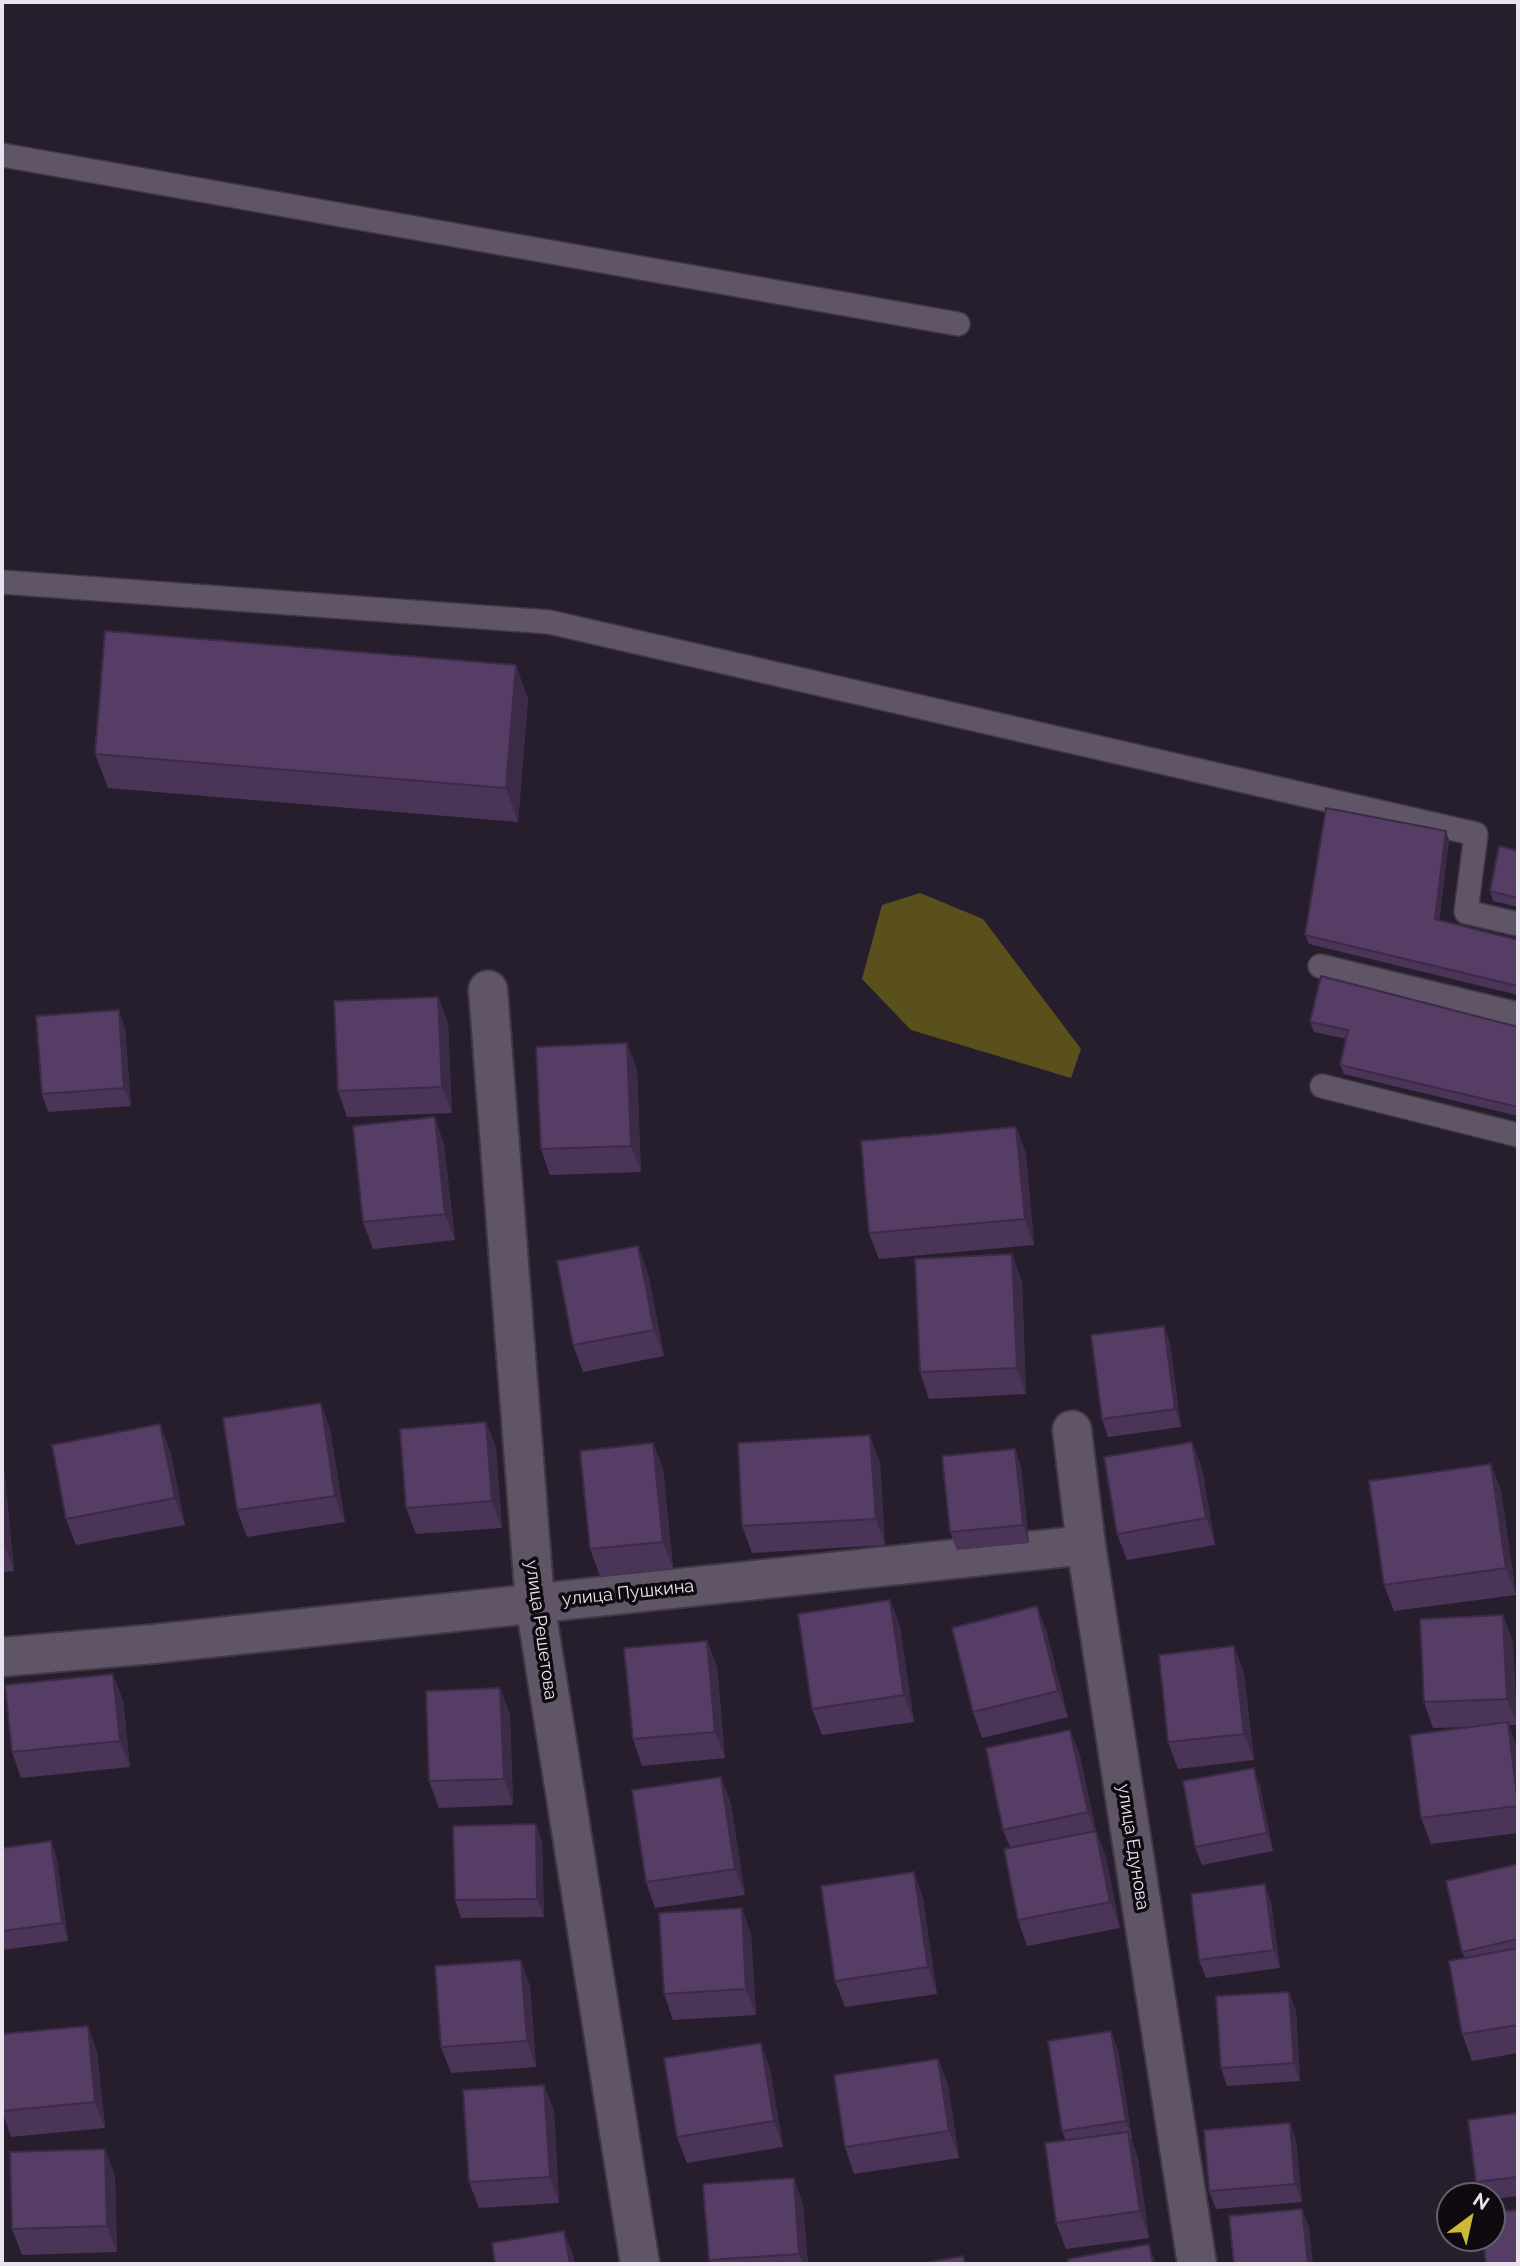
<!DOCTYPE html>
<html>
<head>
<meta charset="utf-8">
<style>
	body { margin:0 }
	#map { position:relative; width:1520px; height:2266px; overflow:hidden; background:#271e2d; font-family:Raleway,sans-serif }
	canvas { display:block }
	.frame { position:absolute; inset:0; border:4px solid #e9e3ed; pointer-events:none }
	.north { position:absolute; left:1436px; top:2182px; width:70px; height:70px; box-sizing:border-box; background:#0e0a10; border:2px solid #666168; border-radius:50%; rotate:33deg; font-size:19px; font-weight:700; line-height:28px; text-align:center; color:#e9e3ed }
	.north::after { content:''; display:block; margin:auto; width:24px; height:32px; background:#d0b837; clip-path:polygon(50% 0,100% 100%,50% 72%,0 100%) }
</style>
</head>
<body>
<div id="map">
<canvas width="1520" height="2266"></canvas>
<div class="frame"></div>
<div class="north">N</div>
</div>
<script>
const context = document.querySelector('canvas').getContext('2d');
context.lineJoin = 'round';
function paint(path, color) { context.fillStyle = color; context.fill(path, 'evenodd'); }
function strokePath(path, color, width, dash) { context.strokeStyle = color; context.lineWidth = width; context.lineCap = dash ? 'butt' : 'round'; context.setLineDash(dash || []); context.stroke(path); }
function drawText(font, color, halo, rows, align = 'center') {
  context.font = font + ' Raleway,sans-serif'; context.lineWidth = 7; context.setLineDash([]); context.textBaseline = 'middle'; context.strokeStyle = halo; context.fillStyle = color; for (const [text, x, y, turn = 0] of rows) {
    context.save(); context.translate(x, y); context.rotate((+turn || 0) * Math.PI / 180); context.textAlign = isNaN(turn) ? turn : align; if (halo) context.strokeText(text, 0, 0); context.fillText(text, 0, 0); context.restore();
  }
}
const water = new Path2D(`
	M920 893 983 919 1081 1049 1071 1078 911 1030 862 979 882 905Z`);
const lane = new Path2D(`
	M2 155 958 324
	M2 582 549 622 1476 834 1466 912 1518 924
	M1320 966 1518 1014
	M1322 1086 1518 1135`);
const street = new Path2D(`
	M488 990 535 1603 640 2264
	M1072 1430 1086 1545 1197 2264
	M2 1657 153 1644 1086 1545`);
const wall = new Path2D(`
	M528 699 518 822 108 788 95 754Z
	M1446 831 1449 840 1439 921 1518 940V995L1309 944 1305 935Z
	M1518 851V907L1493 901 1490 891Z
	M438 997 448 1023 452 1113 347 1117 338 1091Z
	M1310 1022 1518 1027V1116L1344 1074 1340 1065 1347 1039 1314 1032Z
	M125 1028 131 1106 48 1112 42 1094Z
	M627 1043 637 1070 641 1172 550 1175 541 1149Z
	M1016 1127 1026 1154 1034 1245 879 1259 869 1233Z
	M444 1144 455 1240 373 1249 363 1222Z
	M648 1273 664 1356 583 1372 573 1345Z
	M1022 1281 1026 1394 929 1399 920 1372Z
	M1164 1326 1170 1344 1181 1427 1108 1437 1102 1419Z
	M486 1422 496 1448 502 1528 416 1534 406 1508Z
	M330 1429 345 1522 247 1537 237 1510Z
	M653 1443 663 1469 673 1568 600 1576 590 1549Z
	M1015 1449 1021 1467 1029 1543 957 1550 950 1532Z
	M170 1450 185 1525 76 1545 66 1519Z
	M2 1453 3 1457 14 1571 2 1572Z
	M880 1462 885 1545 752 1553 742 1526Z
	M1491 1464 1501 1491 1516 1595 1394 1611 1384 1585Z
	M1202 1468 1215 1545 1127 1560 1117 1534Z
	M890 1600 900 1627 914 1722 822 1735 812 1709Z
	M1037 1606 1047 1633 1068 1717 982 1738 973 1712Z
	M1503 1615 1513 1642 1517 1725H1509L1517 1748 1518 1756V1833L1431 1844 1421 1818 1470 1727 1433 1728 1424 1702Z
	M707 1641 717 1667 725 1758 642 1766 633 1739Z
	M1234 1646 1244 1673 1254 1760 1178 1769 1168 1742Z
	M123 1700 130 1767 21 1778 12 1752Z
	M510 1714 513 1805 439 1808 429 1781Z
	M1070 1730 1080 1756 1096 1831 1106 1857 1120 1928 1027 1946 1018 1920 1010 1847 1003 1830Z
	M721 1777 731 1804 745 1895 655 1908 646 1882Z
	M1260 1786 1273 1851 1202 1865 1195 1847Z
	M536 1824 542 1842 544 1917 461 1918 455 1900Z
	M51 1841 57 1859 68 1941 2 1950V1848Z
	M1518 1864V2053L1472 2061 1462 2034 1465 1958 1462 1952Z
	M914 1872 923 1899 937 1994 845 2007 835 1981Z
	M1271 1902 1280 1968 1206 1978 1199 1960Z
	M751 1934 756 2015 673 2020 664 1994Z
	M530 1986 536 2067 451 2073 441 2047Z
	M1296 2010 1300 2081 1227 2086 1221 2068Z
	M1118 2049 1132 2139H1131L1138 2158 1149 2238 1066 2249 1056 2223 1066 2141 1062 2131Z
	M97 2052 105 2128 11 2137 2 2111Z
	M938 2059 948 2085 959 2158 854 2174 845 2147Z
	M770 2069 783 2147 687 2163 677 2137Z
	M544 2085 554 2111 559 2203 479 2208 469 2182Z
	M1518 2113V2196L1492 2199V2196H1481L1476 2182Z
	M1290 2123 1296 2141 1302 2202 1216 2209 1209 2191Z
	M115 2176 117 2252 22 2255 12 2229Z
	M803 2204 808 2264H711L709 2260Z`);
const shadedWall = new Path2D(`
	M516 665 528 699 518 822 506 788Z
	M1446 831 1449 840 1438 929 1435 919Z
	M438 997 448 1023 452 1113 442 1087Z
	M119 1010 125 1028 131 1106 124 1088Z
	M627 1043 637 1070 641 1172 631 1146Z
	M435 1117 444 1144 455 1240 445 1214Z
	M1016 1127 1026 1154 1034 1245 1025 1219Z
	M638 1246 648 1273 664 1356 654 1330Z
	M1012 1254 1022 1281 1026 1394 1017 1368Z
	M1164 1326 1170 1344 1181 1427 1175 1409Z
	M321 1403 330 1429 345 1522 335 1496Z
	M486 1422 496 1448 502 1528 492 1501Z
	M160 1424 170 1450 185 1525 175 1498Z
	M870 1435 880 1462 885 1545 876 1519Z
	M1192 1442 1202 1468 1215 1545 1206 1518Z
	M653 1443 663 1469 673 1568 663 1542Z
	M1015 1449 1021 1467 1029 1543 1023 1525Z
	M2 1453 3 1457 14 1571 4 1545 2 1520Z
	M1491 1464 1501 1491 1516 1595 1506 1568Z
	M890 1600 900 1627 914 1722 904 1695Z
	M1037 1606 1047 1633 1068 1717 1058 1691Z
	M1503 1615 1513 1642 1517 1725 1507 1699Z
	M707 1641 717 1667 725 1758 715 1732Z
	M1234 1646 1244 1673 1254 1760 1244 1734Z
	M113 1674 123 1700 130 1767 120 1741Z
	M500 1688 510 1714 513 1805 504 1779Z
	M1508 1722 1517 1748 1518 1756V1804Z
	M1070 1730 1080 1756 1097 1838 1088 1812Z
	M1254 1768 1260 1786 1273 1851 1267 1833Z
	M721 1777 731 1804 745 1895 735 1869Z
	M536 1824 542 1842 544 1917 537 1899Z
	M1096 1831 1106 1857 1120 1928 1110 1902Z
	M51 1841 57 1859 68 1941 62 1923Z
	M914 1872 923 1899 937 1994 928 1967Z
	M1265 1884 1271 1902 1280 1968 1274 1950Z
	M742 1908 751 1934 756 2015 746 1989Z
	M521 1960 530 1986 536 2067 527 2041Z
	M1289 1992 1296 2010 1300 2081 1294 2063Z
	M88 2026 97 2052 105 2128 95 2102Z
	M1111 2031 1118 2049 1132 2139 1126 2121Z
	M761 2043 770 2069 783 2147 774 2121Z
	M938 2059 948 2085 959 2158 949 2131Z
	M544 2085 554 2111 559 2203 550 2177Z
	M1290 2123 1296 2141 1302 2202 1295 2184Z
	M1128 2132 1138 2158 1149 2238 1140 2211Z
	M105 2149 115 2176 117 2252 107 2226Z
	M794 2178 803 2204 808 2264H803L799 2254Z
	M1302 2209 1309 2227 1313 2264H1308Z
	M564 2231 574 2258 575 2264H570Z
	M1149 2244 1155 2262 1156 2264H1153Z`);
const building = new Path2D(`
	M105 631 516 665 506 788 95 754Z
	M1326 808 1446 831 1435 919 1518 940V986L1305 935Z
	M1499 846 1518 851V898L1490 891Z
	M1321 976 1518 1027V1107L1340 1065 1348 1030 1310 1022Z
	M438 997 442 1087 338 1091 334 1001Z
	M119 1010 124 1088 42 1094 36 1016Z
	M627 1043 631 1146 541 1149 536 1047Z
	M435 1117 445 1214 363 1222 353 1126Z
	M1016 1127 1025 1219 869 1233 861 1141Z
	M638 1246 654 1330 573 1345 557 1261Z
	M1012 1254 1017 1368 920 1372 915 1259Z
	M1164 1326 1175 1409 1102 1419 1091 1335Z
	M321 1403 335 1496 237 1510 223 1418Z
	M486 1422 492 1501 406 1508 400 1429Z
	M160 1424 175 1498 66 1519 52 1445Z
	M870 1435 876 1519 742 1526 738 1443Z
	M1192 1442 1206 1518 1117 1534 1104 1457Z
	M653 1443 663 1542 590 1549 580 1451Z
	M1015 1449 1023 1525 950 1532 942 1456Z
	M1491 1464 1506 1568 1384 1585 1369 1481Z
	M2 1520 4 1545H2Z
	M890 1600 904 1695 812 1709 798 1614Z
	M1037 1606 1058 1691 973 1712 952 1628Z
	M1503 1615 1507 1699 1424 1702 1420 1619Z
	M707 1641 715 1732 633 1739 624 1648Z
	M1234 1646 1244 1734 1168 1742 1159 1655Z
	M113 1674 120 1741 12 1752 5 1685Z
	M500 1688 504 1779 429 1781 426 1691Z
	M1508 1722 1518 1806 1421 1818 1410 1735Z
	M1070 1730 1088 1812 1003 1830 986 1748Z
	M1254 1768 1267 1833 1195 1847 1183 1781Z
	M721 1777 735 1869 646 1882 632 1790Z
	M536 1824 537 1899 455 1900 453 1826Z
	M1096 1831 1110 1902 1018 1920 1004 1849Z
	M51 1841 62 1923 2 1931V1848Z
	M1518 1864V1939L1462 1952 1446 1881Z
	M914 1872 928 1967 835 1981 821 1886Z
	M1265 1884 1274 1950 1199 1960 1191 1894Z
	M742 1908 746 1989 664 1994 659 1913Z
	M1518 1948V2025L1462 2034 1449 1961Z
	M521 1960 527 2041 441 2047 435 1966Z
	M1289 1992 1294 2063 1221 2068 1216 1996Z
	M88 2026 95 2102 2 2111V2034Z
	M1111 2031 1126 2121 1062 2131 1048 2041Z
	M761 2043 774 2121 677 2137 664 2058Z
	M938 2059 949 2131 845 2147 834 2075Z
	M544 2085 550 2177 469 2182 463 2090Z
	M1518 2113V2177L1476 2182 1468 2120Z
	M1290 2123 1295 2184 1209 2191 1204 2130Z
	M1128 2132 1140 2211 1056 2223 1045 2143Z
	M105 2149 107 2226 12 2229 10 2152Z
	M794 2178 799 2254 709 2260 703 2184Z
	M1302 2209 1308 2264H1234L1229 2216Z
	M1518 2210V2264H1486L1483 2238H1492V2212Z
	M564 2231 570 2264H495L492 2243Z
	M1149 2244 1153 2264H1069L1068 2259Z
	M963 2256 965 2264H919Z`);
const streetNames = [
	["улица Пушкина",628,1593,-6],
	["улица Решетова",541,1630,82],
	["улица Едунова",1133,1847,81]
];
paint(water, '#5a501c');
strokePath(lane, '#403845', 26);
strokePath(street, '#403845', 42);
strokePath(lane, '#605566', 23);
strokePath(street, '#605566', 38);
paint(wall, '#4a3457');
paint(shadedWall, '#3c2b47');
paint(building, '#563d65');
strokePath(building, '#3c2b47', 2);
drawText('18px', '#e9e3ed', '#0e0a10', streetNames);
</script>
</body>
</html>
